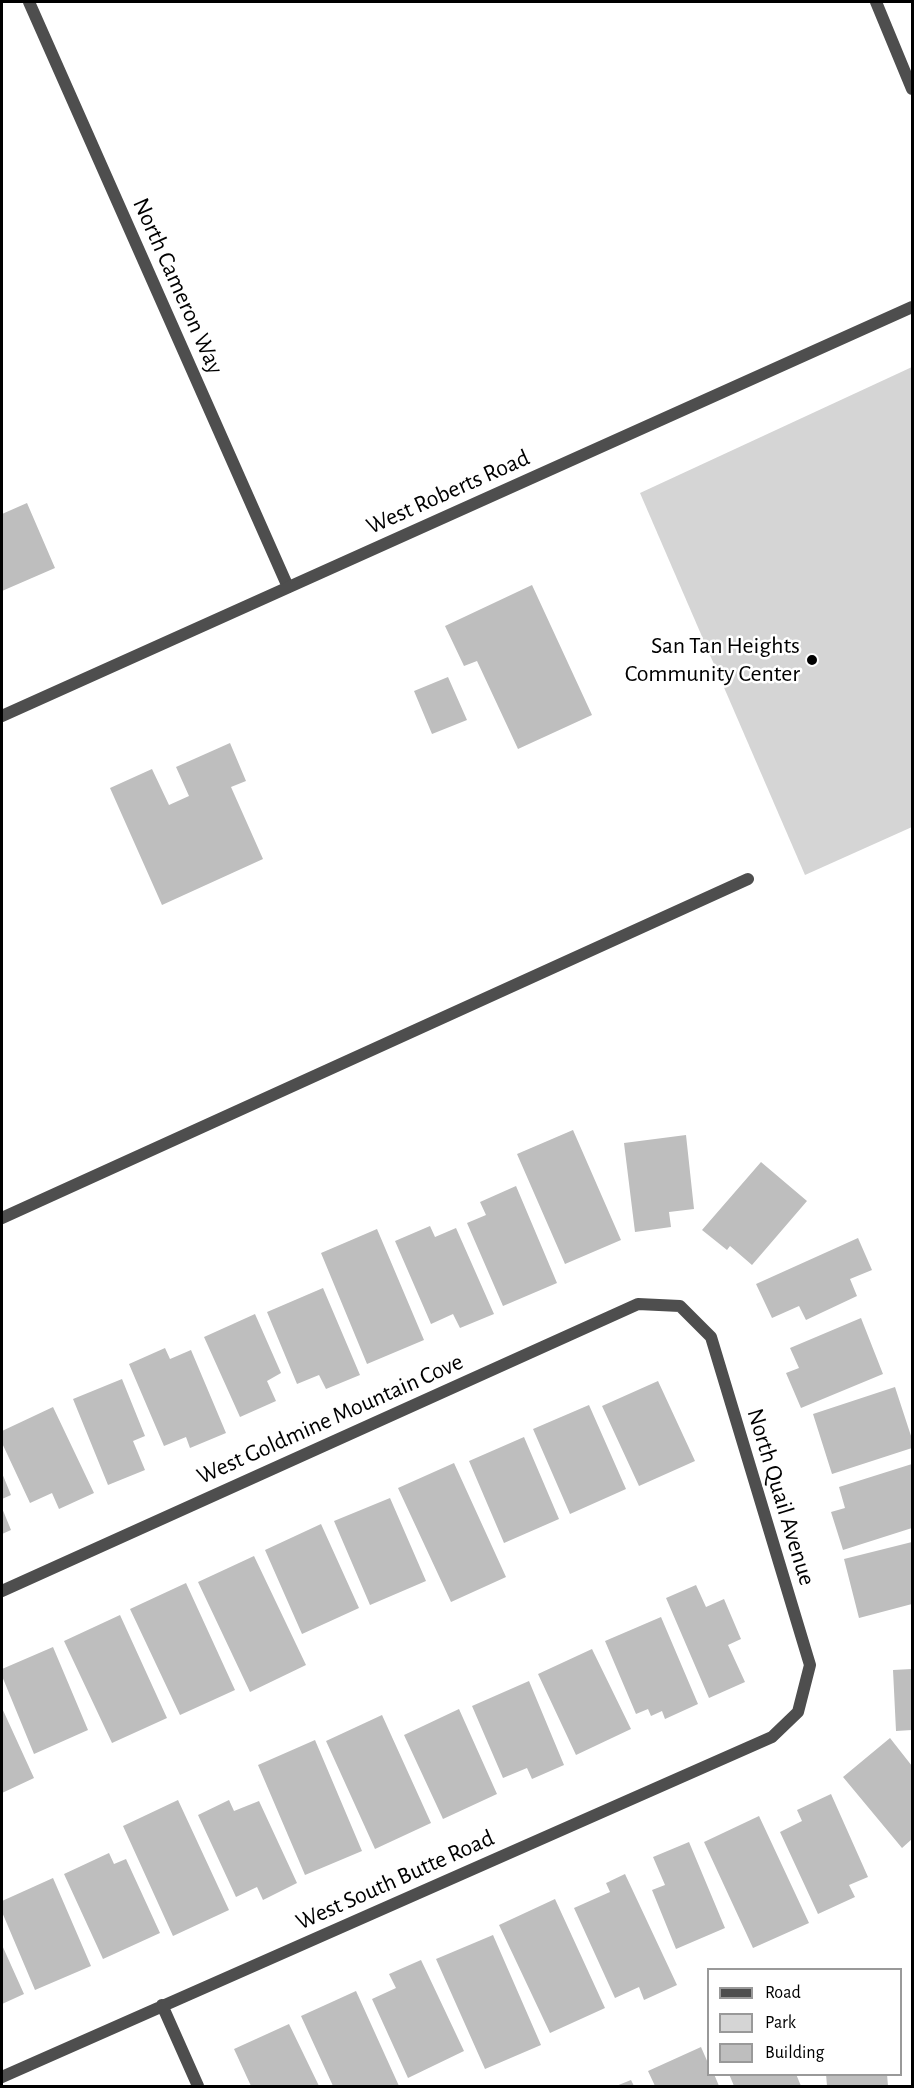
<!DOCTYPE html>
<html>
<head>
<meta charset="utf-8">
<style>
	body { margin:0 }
	#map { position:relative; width:914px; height:2088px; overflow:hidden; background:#fff; font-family:"Alegreya Sans",sans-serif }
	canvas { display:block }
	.frame { position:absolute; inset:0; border:3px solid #000; pointer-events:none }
	.legend { position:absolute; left:707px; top:1968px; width:195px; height:108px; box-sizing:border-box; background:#fff; border:2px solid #999; margin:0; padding:8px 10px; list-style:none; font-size:18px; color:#000 }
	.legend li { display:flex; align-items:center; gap:12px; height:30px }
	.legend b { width:30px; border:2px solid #999 }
</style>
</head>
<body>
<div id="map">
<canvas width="914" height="2088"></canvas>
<div class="frame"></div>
<ul class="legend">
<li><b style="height:8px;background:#4e4e4e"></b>Road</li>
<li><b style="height:16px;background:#d5d5d5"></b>Park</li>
<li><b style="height:16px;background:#bebebe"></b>Building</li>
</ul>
</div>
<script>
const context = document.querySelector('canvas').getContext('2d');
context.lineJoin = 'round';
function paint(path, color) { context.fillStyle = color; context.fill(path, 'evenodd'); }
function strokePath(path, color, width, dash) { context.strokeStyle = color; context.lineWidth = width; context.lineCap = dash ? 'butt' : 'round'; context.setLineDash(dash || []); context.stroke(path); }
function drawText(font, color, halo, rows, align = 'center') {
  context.font = font + ' "Alegreya Sans",sans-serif'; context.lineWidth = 5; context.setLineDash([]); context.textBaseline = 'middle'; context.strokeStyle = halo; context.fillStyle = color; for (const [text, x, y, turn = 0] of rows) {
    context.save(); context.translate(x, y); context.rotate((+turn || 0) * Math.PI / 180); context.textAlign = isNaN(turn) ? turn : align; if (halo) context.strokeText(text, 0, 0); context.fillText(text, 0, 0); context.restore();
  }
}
const green = new Path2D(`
	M912 367V827L805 875 640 493Z`);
const building = new Path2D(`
	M27 503 55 568 2 591V514Z
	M532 585 592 715 518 749 477 661 464 666 445 626Z
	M448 677 467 720 432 734 414 691Z
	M230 743 246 781 231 787 263 859 162 905 110 788 152 769 169 805 189 796 176 767Z
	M573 1130 621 1240 565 1264 517 1154Z
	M686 1135 694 1209 669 1212 671 1227 635 1232 624 1143Z
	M761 1162 807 1201 752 1265 730 1246 727 1250 702 1230Z
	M516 1186 557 1283 503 1306 467 1223 486 1215 480 1202Z
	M430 1226 435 1237 456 1228 494 1314 460 1328 453 1314 431 1324 395 1241Z
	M377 1229 424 1340 367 1364 321 1253Z
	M858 1238 872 1270 850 1279 857 1296 806 1320 799 1306 772 1318 756 1284Z
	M323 1288 360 1375 326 1389 319 1375 297 1384 267 1312Z
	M255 1314 281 1373 267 1381 276 1401 240 1417 204 1337Z
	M861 1318 883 1374 801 1408 786 1373 799 1368 790 1348Z
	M165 1348 170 1359 191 1350 226 1433 190 1448 186 1437 164 1446 129 1364Z
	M122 1379 145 1436 133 1441 145 1470 108 1485 73 1399Z
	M658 1381 695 1461 639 1486 602 1406Z
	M895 1387 912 1439V1448L832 1474 813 1414Z
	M589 1405 626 1489 570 1514 533 1429Z
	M53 1407 94 1493 59 1509 52 1493 30 1503 2 1443V1431Z
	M524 1437 559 1519 504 1543 469 1461Z
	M454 1463 506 1577 451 1602 398 1488Z
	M912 1464V1528L843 1550 831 1512 845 1508 839 1487Z
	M2 1473 11 1495 2 1499Z
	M390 1498 426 1581 370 1605 334 1521Z
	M2 1508 11 1530 2 1534Z
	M321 1524 359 1608 302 1634 265 1550Z
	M912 1542V1604L859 1618 844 1559Z
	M254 1556 306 1665 250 1692 198 1582Z
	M186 1583 235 1690 180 1715 130 1609Z
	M696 1585 706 1607 724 1599 741 1639 728 1645 745 1682 709 1698 666 1598Z
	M120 1615 167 1718 112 1743 64 1641Z
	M661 1617 698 1704 665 1719 662 1711 651 1716 648 1709 636 1714 605 1641Z
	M53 1647 88 1730 34 1754 2 1676V1669Z
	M592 1649 631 1729 576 1755 538 1674Z
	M912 1669V1730L896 1731 893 1670Z
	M529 1681 564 1765 532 1779 527 1768 503 1778 472 1706Z
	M2 1708 34 1778 2 1793Z
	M459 1709 497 1794 443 1819 404 1735Z
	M382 1715 431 1823 375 1849 326 1741Z
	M890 1738 912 1766V1839L902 1848 843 1777Z
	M315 1740 362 1851 305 1875 258 1765Z
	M831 1794 868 1877 849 1885 855 1897 818 1914 780 1832 802 1821 797 1810Z
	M178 1800 229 1910 173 1936 123 1826Z
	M229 1800 234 1811 259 1801 297 1883 263 1900 257 1887 236 1897 198 1815Z
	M759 1816 809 1923 753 1948 704 1842Z
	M689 1842 725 1928 676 1949 652 1890 665 1885 653 1857Z
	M109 1853 114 1864 126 1859 160 1933 103 1959 64 1874Z
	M625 1874 677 1985 644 2000 639 1987 615 1998 574 1908 610 1892 606 1883Z
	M53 1878 91 1966 35 1990 2 1912V1901Z
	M555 1899 605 2008 550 2033 499 1925Z
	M493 1935 541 2045 485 2069 436 1959Z
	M2 1945 24 1994 2 2004Z
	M421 1960 464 2051 408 2078 372 1999 396 1988 389 1974Z
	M356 1991 399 2086H333L301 2016Z
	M289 2024 319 2086H251L234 2049Z
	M701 2047 708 2063V2074H714L719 2086H655L648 2071Z
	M729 2074H796L801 2086H734Z
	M826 2074H887L888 2086H827Z
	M631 2080 634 2086H616Z`);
const service = new Path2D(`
	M29 2 288 587
	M876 2 912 89
	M2 1218 748 879`);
const minor = new Path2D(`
	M2 716 912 307
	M2 1591 638 1304 680 1306 711 1337 810 1665 798 1712 772 1737 2 2077
	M162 2005 198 2086`);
const markers = [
	[812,660,6,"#000"]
];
const streetNames = [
	["North Cameron Way",178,286,66],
	["West Roberts Road",448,492,-24],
	["West Goldmine Mountain Cove",330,1419,-24],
	["North Quail Avenue",781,1497,73],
	["West South Butte Road",395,1880,-24]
];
const poiNames = [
	["San Tan Heights",800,646],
	["Community Center",800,674]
];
paint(green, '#d5d5d5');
paint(building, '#bebebe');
strokePath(service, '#4e4e4e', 12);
strokePath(minor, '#4e4e4e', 12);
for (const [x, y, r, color] of markers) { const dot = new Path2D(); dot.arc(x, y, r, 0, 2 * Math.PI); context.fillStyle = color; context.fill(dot); strokePath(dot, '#fff', 2); }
drawText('24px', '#000', '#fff', streetNames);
drawText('24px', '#000', '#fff', poiNames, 'right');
</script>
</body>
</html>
